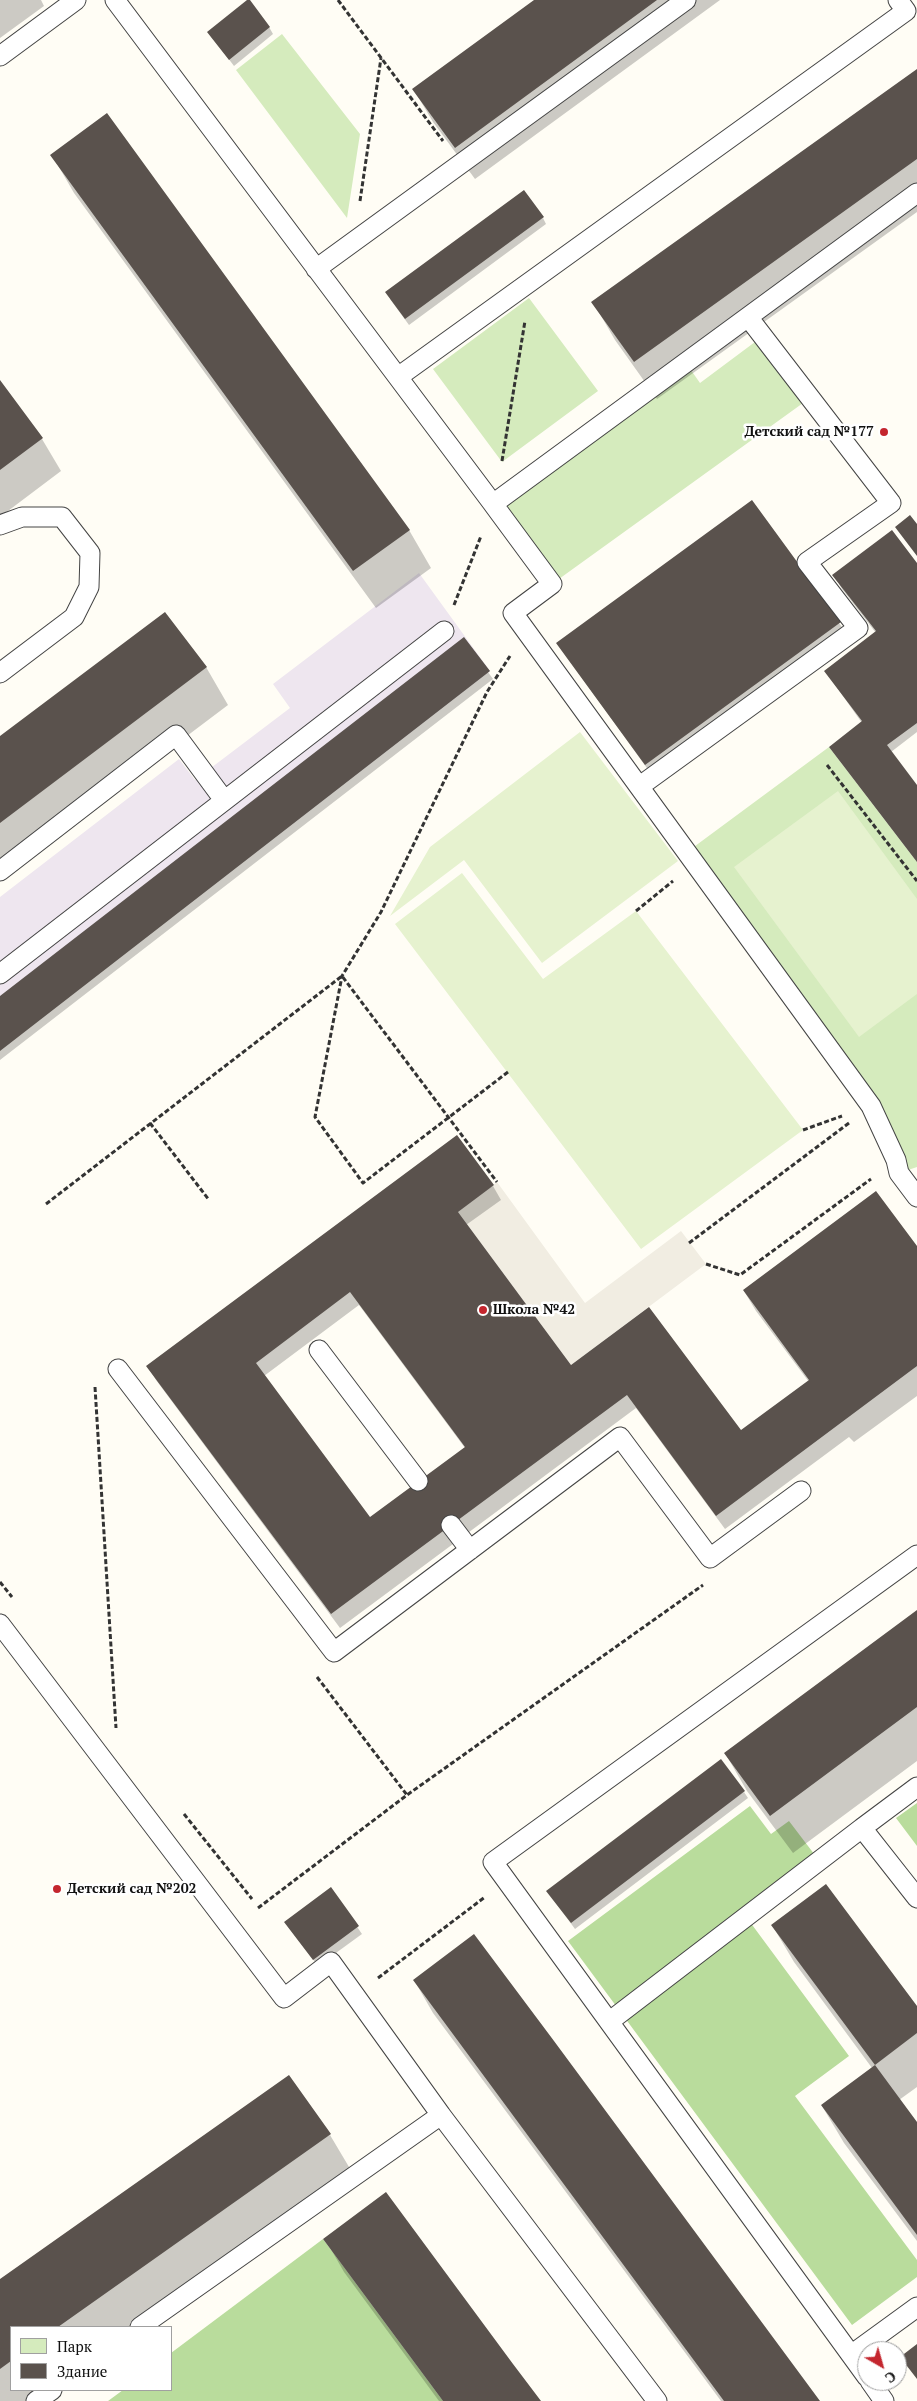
<!DOCTYPE html>
<html>
<head>
<meta charset="utf-8">
<style>
	body { margin:0 }
	#map { position:relative; width:917px; height:2401px; overflow:hidden; background:#fffdf5; font-family:"PT Serif",serif }
	canvas { display:block }
	.legend { position:absolute; left:10px; top:2326px; width:162px; height:65px; box-sizing:border-box; background:#fff; border:1px solid #a0a0a0; margin:0; padding:6px 9px; list-style:none; font-size:15px; color:#111 }
	.legend li { display:flex; align-items:center; gap:10px; height:25px }
	.legend b { width:25px; border:1px solid #a0a0a0 }
	.north { position:absolute; left:857px; top:2341px; width:50px; height:50px; box-sizing:border-box; background:#fff; border:1px solid #a0a0a0; border-radius:50%; rotate:142deg; font-size:14px; font-weight:700; line-height:20px; text-align:center; color:#111 }
	.north::after { content:''; display:block; margin:auto; width:18px; height:22px; background:#c4262e; clip-path:polygon(50% 0,100% 100%,50% 72%,0 100%) }
</style>
</head>
<body>
<div id="map">
<canvas width="917" height="2401"></canvas>
<ul class="legend">
<li><b style="height:14px;background:#d5ebbd"></b>Парк</li>
<li><b style="height:14px;background:#5a524d"></b>Здание</li>
</ul>
<div class="north">С</div>
</div>
<script>
const context = document.querySelector('canvas').getContext('2d');
context.lineJoin = 'round';
function paint(path, color) { context.fillStyle = color; context.fill(path, 'evenodd'); }
function strokePath(path, color, width, dash) { context.strokeStyle = color; context.lineWidth = width; context.lineCap = dash ? 'butt' : 'round'; context.setLineDash(dash || []); context.stroke(path); }
function drawText(font, color, halo, rows, align = 'center') {
  context.font = font + ' "PT Serif",serif'; context.lineWidth = 5; context.setLineDash([]); context.textBaseline = 'middle'; context.strokeStyle = halo; context.fillStyle = color; for (const [text, x, y, turn = 0] of rows) {
    context.save(); context.translate(x, y); context.rotate((+turn || 0) * Math.PI / 180); context.textAlign = isNaN(turn) ? turn : align; if (halo) context.strokeText(text, 0, 0); context.fillText(text, 0, 0); context.restore();
  }
}
const industrial = new Path2D(`
	M419 573 490 671 0 1050V897L179 759 195 780 290 708 273 684Z`);
const green = new Path2D(`
	M282 34 360 134 347 218 236 70Z
	M529 298 598 391 502 462 433 369Z
	M763 336 810 398 552 584 493 504 686 363 700 383Z
	M829 747 917 862V1167L899 1173 871 1106 687 852Z`);
const forest = new Path2D(`
	M917 1803V1846L896 1818Z
	M750 1806 771 1834 789 1821 824 1867 750 1922 849 2056 795 2096 917 2260V2277L852 2325 568 1941Z
	M323 2239 443 2401H108L123 2390H171V2353Z`);
const pitch = new Path2D(`
	M580 732 678 861 542 963 464 860 390 916 430 847Z
	M838 791 917 899V994L859 1037 734 867Z
	M462 873 543 979 636 911 803 1130 641 1249 395 924Z`);
const plaza = new Path2D(`
	M497 1182 585 1303 681 1231 706 1264 571 1365 458 1212Z`);
const shadow = new Path2D(`
	M0 0H41L44 6 0 38Z
	M536 0H720L475 179 433 122 414 90Z
	M269 27 273 34 234 66 209 33Z
	M917 70V212L657 399 615 340 593 302Z
	M52 155 409 530 431 568 376 608 74 193Z
	M543 218 546 224 409 325 390 299Z
	M0 383 42 439 61 471 0 517Z
	M752 502 844 630 649 771 562 650Z
	M917 565V732L891 752 917 787V862L830 747 862 723 826 672 876 633 842 589 834 575Z
	M464 639 493 679 0 1060V997Z
	M206 667 228 705 0 877V738Z
	M493 1186 501 1200 466 1225 571 1366 741 1432 809 1382 756 1311 744 1291 917 1248V1396L854 1442 849 1437 725 1529 636 1408 340 1628 156 1380 148 1366ZM359 1305 465 1448 370 1519 264 1376Z
	M917 1612V1761L793 1853 747 1791 725 1753Z
	M744 1792 748 1798 575 1929 552 1898Z
	M331 1889 362 1934 318 1966 290 1929Z
	M772 1925 917 2009V2087L899 2100 917 2124V2241L844 2143 822 2106 872 2068 794 1962Z
	M414 1980 819 2401H721L433 2013Z
	M330 2135 352 2172 133 2327H11V2390H44L28 2401H0V2281Z
	M325 2239 539 2401H439L344 2272Z`);
const building = new Path2D(`
	M247 0H250L270 27 229 60 207 32Z
	M534 0H657L455 148 412 89Z
	M917 69V159L634 362 591 302Z
	M107 113 410 530 353 571 50 155Z
	M524 190 544 217 405 319 385 292Z
	M0 380 43 438 0 470Z
	M752 500 841 622 645 765 556 643Z
	M910 515 917 524V556L895 527Z
	M892 530 917 563V723L887 745 917 785V862L829 747 862 721 824 671 876 631 832 575Z
	M165 612 207 667 0 823V736Z
	M464 637 490 671 0 1051V996Z
	M457 1135 494 1185 458 1212 571 1365 649 1307 741 1430 809 1380 743 1290 876 1191 917 1246V1366L716 1516 627 1395 331 1614 146 1366ZM350 1292 465 1447 370 1517 256 1363Z
	M917 1610V1707L770 1816 724 1753Z
	M721 1759 745 1791 571 1923 546 1891Z
	M826 1884 917 2006V2033L875 2065 771 1925Z
	M331 1887 359 1926 313 1960 284 1922Z
	M474 1934 554 2041 820 2401H724L413 1980Z
	M875 2065 917 2122V2235L821 2105Z
	M289 2075 331 2134 58 2327H11V2361L0 2369V2279Z
	M386 2192 513 2364 541 2401H443L323 2239Z
	M917 2344V2379L900 2357Z`);
const path = new Path2D(`
	M338 0 443 141
	M360 201 381 58
	M502 461 525 321
	M454 605 481 536
	M827 765 917 881
	M636 911 673 881
	M508 1072 363 1183 315 1117 342 976 381 912 487 692 510 656
	M150 1123 209 1200
	M803 1130 842 1116
	M46 1204 342 976 497 1182
	M689 1243 849 1123
	M706 1264 740 1275 871 1179
	M95 1387 116 1728
	M0 1582 12 1597
	M317 1677 407 1795
	M184 1814 252 1899
	M258 1908 407 1795 703 1585
	M378 1978 485 1897`);
const service = new Path2D(`
	M115 0 493 504 917 193
	M0 56 76 0
	M316 269 686 0
	M398 377 906 11 898 0
	M493 504 552 584 513 613 871 1106 896 1160 899 1173 917 1197
	M0 525 22 517H62L90 553 89 587 74 617 0 673
	M640 786 858 628 807 562 891 503 748 317
	M0 871 176 735 224 800
	M0 974 444 631
	M319 1350 418 1481
	M118 1369 334 1652 620 1437 710 1558 801 1491
	M451 1525 470 1550
	M0 1624 284 1998 331 1962 441 2115 657 2401
	M917 1787 862 1828 917 1898
	M610 2021 862 1828
	M140 2327 441 2115
	M851 2355 917 2307
	M867 2377 493 1862 917 1555
	M870 2381 884 2401
	M36 2401 52 2390`);
const markers = [
	[884,432,5,"#c4262e"],
	[483,1310,5,"#c4262e"],
	[57,1889,5,"#c4262e"]
];
const poiNames = [
	["Детский сад №177",874,432,"right"],
	["Школа №42",493,1310],
	["Детский сад №202",67,1889]
];
paint(industrial, '#eee6ef');
paint(green, '#d5ebbd');
paint(forest, '#b9dc9c');
paint(pitch, '#e6f2cf');
paint(plaza, '#f1ede2');
paint(shadow, '#0003');
paint(building, '#5a524d');
strokePath(service, '#444', 21);
strokePath(path, '#333', 3, [5, 2.5]);
strokePath(service, '#fff', 19);
for (const [x, y, r, color] of markers) { const dot = new Path2D(); dot.arc(x, y, r, 0, 2 * Math.PI); context.fillStyle = color; context.fill(dot); strokePath(dot, '#fff', 2); }
drawText('bold 14px', '#111', '#fff', poiNames, 'left');
</script>
</body>
</html>
